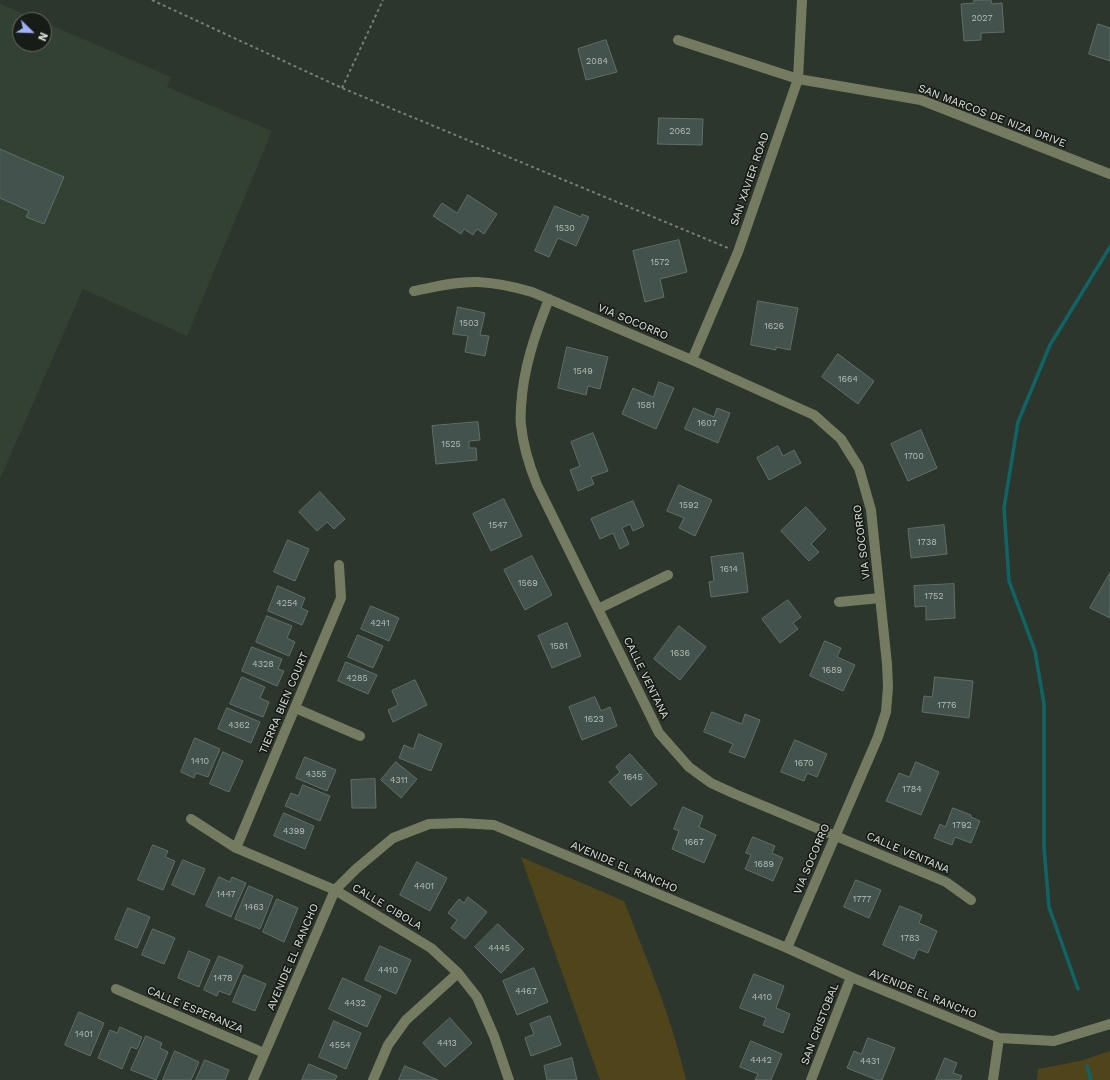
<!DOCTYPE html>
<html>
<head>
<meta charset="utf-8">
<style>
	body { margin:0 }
	#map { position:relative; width:1110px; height:1080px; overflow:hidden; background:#2c362c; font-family:"Work Sans",sans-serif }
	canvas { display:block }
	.north { position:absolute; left:12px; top:12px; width:40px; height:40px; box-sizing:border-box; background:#171c17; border:1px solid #656b65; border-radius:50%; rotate:113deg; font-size:11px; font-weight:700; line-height:16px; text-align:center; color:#dbe1da }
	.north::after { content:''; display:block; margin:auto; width:14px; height:18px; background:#9fb3fd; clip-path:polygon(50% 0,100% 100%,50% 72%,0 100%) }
</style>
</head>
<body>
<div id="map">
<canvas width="1110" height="1080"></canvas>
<div class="north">N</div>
</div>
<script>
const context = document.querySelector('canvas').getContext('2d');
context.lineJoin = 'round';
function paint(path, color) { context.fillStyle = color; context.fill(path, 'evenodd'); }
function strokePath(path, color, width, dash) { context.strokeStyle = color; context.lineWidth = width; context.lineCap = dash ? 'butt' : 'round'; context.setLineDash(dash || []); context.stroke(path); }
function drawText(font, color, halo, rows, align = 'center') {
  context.font = font + ' "Work Sans",sans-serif'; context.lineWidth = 3.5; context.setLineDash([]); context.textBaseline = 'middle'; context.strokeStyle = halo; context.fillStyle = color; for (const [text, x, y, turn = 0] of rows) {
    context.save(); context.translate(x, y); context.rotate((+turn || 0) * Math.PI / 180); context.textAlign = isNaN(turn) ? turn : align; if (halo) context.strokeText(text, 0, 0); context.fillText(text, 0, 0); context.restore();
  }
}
const built = new Path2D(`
	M0 4 38 20H20V44H44V22L171 77 167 87 272 131 187 336 83 289 0 479Z`);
const green = new Path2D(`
	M521 857 624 901C647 960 672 1018 686 1080H600Z
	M1110 1051V1080H1037L1038 1069 1080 1061Z`);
const stream = new Path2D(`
	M1078 989 1049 907 1044 848V704L1035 651 1009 581 1004 508 1018 422 1050 345 1110 247
	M1087 1066 1091 1080`);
const building = new Path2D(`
	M974 0H991L992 4 1002 3 1004 32 981 33V40L964 41 961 4 974 3Z
	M1098 24 1110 28V61L1089 54Z
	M606 40 617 72 586 80 578 49Z
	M659 118 703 119 702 145 658 144Z
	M0 149 64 177 44 224 26 217 29 211 0 198Z
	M468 195 497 214 484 234 477 229 473 235 464 229 461 234 433 216 442 203 457 213Z
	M555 206 581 217 582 214 589 217 576 246 558 238 549 257 535 251Z
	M679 240 687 272 660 279 664 297 645 302 633 251Z
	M758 301 798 308 790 350 776 347V350L751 345Z
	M458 307 485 313 480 335 489 336 485 356 465 352 468 336 453 334Z
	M567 347 608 357 600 389 588 386 586 395 558 388Z
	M838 354 874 381 858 404 822 377Z
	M659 382 674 388 656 429 622 414 633 388 653 397Z
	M694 408 714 417 717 408 730 413 718 443 685 429Z
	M478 422 480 440 469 441V448H476L477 460 436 464 432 426Z
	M921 430 937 468 908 481 891 444Z
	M593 433 608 471 591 477 594 484 578 491 570 470 580 466 571 442Z
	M778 446 783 456 794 450 801 463 769 480 757 458Z
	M679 485 712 500 695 536 679 528 684 518 667 511Z
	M320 492 345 519 334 529 327 522 317 531 299 512Z
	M504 499 522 536 491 551 473 514Z
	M633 501 644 526 633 531 630 524 622 528 629 544 620 549 613 533 600 539 591 519Z
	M806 507 826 529 811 544 819 552 809 561 781 531Z
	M944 525 947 554 911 558 908 529Z
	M288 540 309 549 295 581 274 572Z
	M743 553 748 592 711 597 709 582 714 581 711 557Z
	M532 556 552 595 525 610 504 570Z
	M1110 573V618L1090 608Z
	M954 584 955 618 926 620V606L915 607 914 586Z
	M278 586 305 598 301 608 308 611 302 625 268 611Z
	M788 600 801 617 793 623 798 629 780 643 762 619Z
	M371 606 399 618 389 641 361 629Z
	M267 616 292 626 287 638 295 642 289 656 256 642Z
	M567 623 581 656 552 668 538 636Z
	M679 626 706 647 680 680 654 659Z
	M358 635 383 646 373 668 348 657Z
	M825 641 841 648 837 657 855 665 843 691 810 676Z
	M252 647 282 659 278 669 284 671 277 686 242 671Z
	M346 662 377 675 368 694 338 681Z
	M242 677 265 687 260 698 269 702 263 717 230 704Z
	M935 677 973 681 969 718 922 712 924 696 932 697Z
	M415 680 427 705 393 722 388 710 398 705 392 691Z
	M595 697 601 711 610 707 617 726 582 740 569 707Z
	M227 708 260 722 251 743 218 729Z
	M712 712 742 724 745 714 760 720 745 758 729 752 733 744 704 732Z
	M419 734 442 744 431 771 399 758 404 745 413 749Z
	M195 738 220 749 208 777 196 773 194 778 181 772Z
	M795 740 827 754 817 777 807 773 804 781 781 772Z
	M223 752 243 761 229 792 210 784Z
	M630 754 657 784 631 806 609 782 620 772 616 767Z
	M305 757 336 770 327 791 296 778Z
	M396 762 417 779 401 798 381 780Z
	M916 762 939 772 921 815 886 801 899 773 909 777Z
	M375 779 376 808H352L351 780Z
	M303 785 330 796 320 821 285 806 291 793 298 796Z
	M683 807 703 816 699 827 716 835 704 863 672 849 679 831 674 829Z
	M953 808 971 815V817L980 821 971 843 955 837 952 845 934 838 940 824 945 827Z
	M284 813 314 826 305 849 274 836Z
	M753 837 775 846 772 853 783 858 773 881 745 869 751 855 746 853Z
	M153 845 168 851 165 857 175 861 163 890 138 880Z
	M183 860 205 869 194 895 172 885Z
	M417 862 447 878 430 911 400 895Z
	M219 877 230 882 232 877 246 883 231 917 206 906Z
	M856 880 881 890 869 918 844 907Z
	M249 886 273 896 260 929 235 919Z
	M468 897 487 912 465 939 451 928 457 920 448 913 459 899 464 903Z
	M277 899 298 908 284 942 263 932Z
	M900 906 922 915 919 923 937 931 928 953 918 949 914 959 883 945Z
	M128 908 150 917 137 948 115 939Z
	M498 924 524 949 501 973 475 947Z
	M153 929 175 938 164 964 142 955Z
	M380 946 411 960 396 994 365 980Z
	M189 951 210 960 199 987 178 978Z
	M219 956 243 966 230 995 219 991 217 996 204 990Z
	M534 968 548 1002 517 1015 503 981Z
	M754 974 784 986 776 1008 790 1014 783 1033 763 1025 766 1018 740 1008Z
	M244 975 266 984 255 1011 233 1002Z
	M343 978 381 996 367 1027 329 1009Z
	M79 1012 104 1023 90 1056 65 1045Z
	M550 1016 561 1045 531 1056 525 1038 534 1034 530 1024Z
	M450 1018 472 1043 445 1067 423 1043Z
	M334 1021 361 1033 346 1069 319 1057Z
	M120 1027 142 1037 137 1049 131 1047 122 1069 98 1058 110 1030 117 1033Z
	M146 1036 162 1043 160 1048 168 1052 156 1080 131 1070Z
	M868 1038 895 1048 882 1080H877L847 1068 854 1051 861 1054Z
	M751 1041 782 1054 771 1080H755L758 1074 740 1067Z
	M175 1051 199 1062 191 1080H163Z
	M572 1058 577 1080H547L544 1066Z
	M945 1058 957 1063 953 1073 962 1076 960 1080H936Z
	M205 1060 229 1070 225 1080H196Z
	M309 1064 337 1076 335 1080H302Z
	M405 1066 438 1080H399Z`);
const path = new Path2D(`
	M152 0 342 88 728 248
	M342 88 383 0`);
const minor = new Path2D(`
	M678 40 798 79 921 100 1110 174
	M414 291C435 287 457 281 478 282 497 283 515 287 532 292L692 360 814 415 841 439 859 468 871 510 887 664 888 687 886 712 878 737 787 948
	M549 299C535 334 523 369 521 407 521 413 520 419 521 425 523 446 529 465 537 485L659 733 689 767 711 783 735 794 946 882 971 900
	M692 360 738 252 798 79 802 0
	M839 602 880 598
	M598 609 668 575
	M295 708 360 736
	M191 819 236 848 335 890 431 948 458 973 477 997 494 1036 509 1080
	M236 848 341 598 339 565
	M116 989 264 1053
	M253 1080 335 890 356 869 393 838 429 824 461 823 494 825 787 948 851 977 999 1038 1054 1041 1110 1024
	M373 1080 388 1045 406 1020 458 973
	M811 1080 851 977
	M993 1080 999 1038`);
const numberNames = [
	["2027",982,18],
	["2084",597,61],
	["2062",680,131],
	["1530",565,228],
	["1572",660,262],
	["1503",469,323],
	["1626",774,326],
	["1549",583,371],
	["1664",848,379],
	["1581",646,405],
	["1607",707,423],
	["1525",451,444],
	["1700",914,456],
	["1592",689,505],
	["1547",498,525],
	["1738",927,542],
	["1614",729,569],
	["1569",528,583],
	["1752",934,596],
	["4254",287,603],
	["4241",380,623],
	["1581",559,646],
	["1636",680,653],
	["4328",263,664],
	["1689",832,670],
	["4285",357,678],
	["1776",947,705],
	["1623",594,719],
	["4362",239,725],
	["1410",200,761],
	["1670",804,763],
	["4355",316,774],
	["1645",633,777],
	["4311",399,780],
	["1784",912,789],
	["1792",962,825],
	["4399",294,831],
	["1667",694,842],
	["1689",764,864],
	["4401",424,886],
	["1447",226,894],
	["1777",862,899],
	["1463",254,907],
	["1783",910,938],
	["4445",499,948],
	["4410",388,970],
	["1478",223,978],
	["4467",526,991],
	["4410",762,997],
	["4432",355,1003],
	["1401",84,1034],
	["4413",447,1043],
	["4554",340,1045],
	["4442",761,1060],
	["4431",870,1061]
];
const streetNames = [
	["SAN MARCOS DE NIZA DRIVE",992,116,21],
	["SAN XAVIER ROAD",750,179,-71],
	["VIA SOCORRO",633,322,23],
	["VIA SOCORRO",862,542,-97],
	["CALLE VENTANA",646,678,64],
	["TIERRA BIEN COURT",284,703,-67],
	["CALLE VENTANA",908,853,23],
	["VIA SOCORRO",812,859,-67],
	["AVENIDE EL RANCHO",624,867,23],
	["CALLE CIBOLA",387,907,31],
	["AVENIDE EL RANCHO",293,957,-67],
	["AVENIDE EL RANCHO",923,994,22],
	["CALLE ESPERANZA",195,1010,23],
	["SAN CRISTOBAL",820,1024,-69]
];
paint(built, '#324132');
paint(green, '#50441b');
strokePath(stream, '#116465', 3.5);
paint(building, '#43524c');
strokePath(building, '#5f7069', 1);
strokePath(path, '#777f77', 2, [3, 3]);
strokePath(minor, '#747b60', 10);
drawText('9px', '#b5bdb6', null, numberNames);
drawText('11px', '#dbe1da', '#171c17', streetNames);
</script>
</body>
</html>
